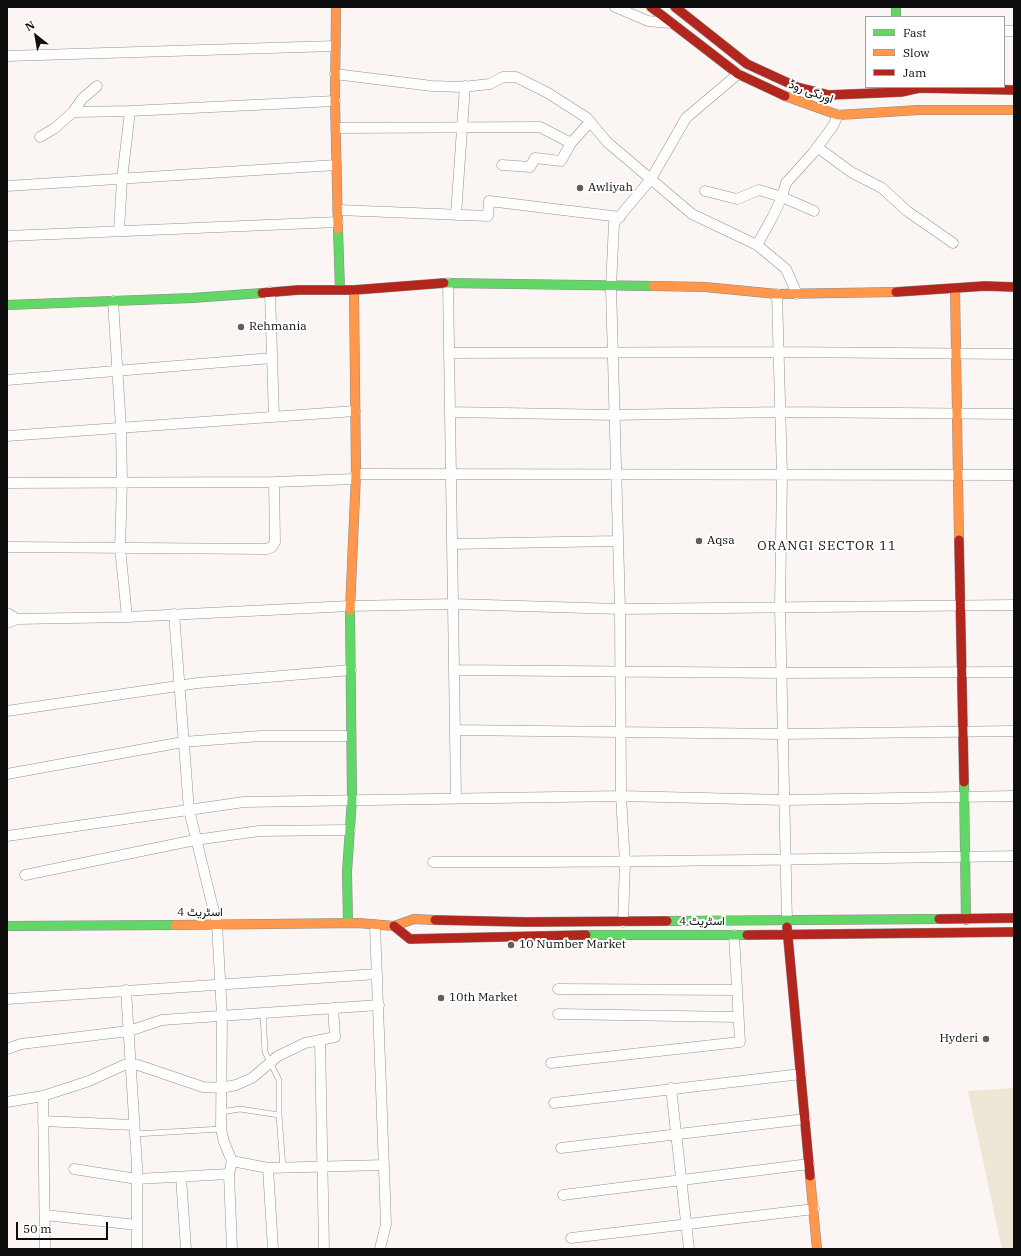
<!DOCTYPE html>
<html>
<head>
<meta charset="utf-8">
<style>
	body { margin:0 }
	#map { position:relative; width:1021px; height:1256px; overflow:hidden; background:#fbf5f4; font-family:"IBM Plex Serif",serif }
	canvas { display:block }
	.frame { position:absolute; inset:0; border:8px solid #0e0e0e; pointer-events:none }
	.legend { position:absolute; left:865px; top:16px; width:140px; height:72px; box-sizing:border-box; background:#fff; border:1px solid #9f9f9f; margin:0; padding:5px 7px; list-style:none; font-size:12px; color:#0e0e0e }
	.legend li { display:flex; align-items:center; gap:8px; height:20px }
	.legend b { width:20px; border:1px solid #9f9f9f }
	.north { position:absolute; left:16px; top:16px; width:40px; height:40px; -webkit-text-stroke:3px #fff; paint-order:stroke; rotate:329deg; font-size:11px; font-weight:700; line-height:16px; text-align:center; color:#0e0e0e }
	.north::after { content:''; display:block; margin:auto; width:14px; height:18px; background:#0e0e0e; clip-path:polygon(50% 0,100% 100%,50% 72%,0 100%) }
	.scale { position:absolute; left:16px; top:1222px; width:92px; height:18px; box-sizing:border-box; border:2px solid #0e0e0e; border-top:0; padding-left:5px; font-size:12px; line-height:14px; white-space:nowrap; color:#0e0e0e; -webkit-text-stroke:3px #fff; paint-order:stroke }
</style>
</head>
<body>
<div id="map">
<canvas width="1021" height="1256"></canvas>
<div class="frame"></div>
<ul class="legend">
<li><b style="height:5px;background:#63d668"></b>Fast</li>
<li><b style="height:5px;background:#ff974d"></b>Slow</li>
<li><b style="height:5px;background:#b3261e"></b>Jam</li>
</ul>
<div class="north">N</div>
<div class="scale">50 m</div>
</div>
<script>
const context = document.querySelector('canvas').getContext('2d');
context.lineJoin = 'round';
function paint(path, color) { context.fillStyle = color; context.fill(path, 'evenodd'); }
function strokePath(path, color, width, dash) { context.strokeStyle = color; context.lineWidth = width; context.lineCap = dash ? 'butt' : 'round'; context.setLineDash(dash || []); context.stroke(path); }
function drawText(font, color, halo, rows, align = 'center') {
  context.font = font + ' "IBM Plex Serif",Vazirmatn,serif'; context.lineWidth = 4; context.setLineDash([]); context.textBaseline = 'middle'; context.strokeStyle = halo; context.fillStyle = color; for (const [text, x, y, turn = 0] of rows) {
    context.save(); context.translate(x, y); context.rotate((+turn || 0) * Math.PI / 180); context.textAlign = isNaN(turn) ? turn : align; if (halo) context.strokeText(text, 0, 0); context.fillText(text, 0, 0); context.restore();
  }
}
const green = new Path2D(`
	M1014 1088V1249H1002L968 1091Z`);
const lane = new Path2D(`
	M263 1013 265 1052 279 1080V1115
	M221 1112 240 1109 279 1115 283 1168
	M135 1134 221 1129`);
const street = new Path2D(`
	M615 7 648 21 670 23
	M1004 31H1014
	M7 56 335 46
	M335 74 432 86 462 87 490 84 503 77H516L548 93 587 118 607 142 692 214 757 245 786 269 797 294
	M73 112 130 111 335 101
	M336 128 540 127 571 143
	M40 137 55 128 73 112 82 99 97 86
	M817 147 851 172 882 188 907 211 953 243
	M502 165 530 167 535 158 561 161 571 143 590 122
	M7 186 336 165
	M705 191 737 199 759 190 782 197 814 211
	M338 210 488 216 489 201 620 217
	M456 215 465 86
	M119 231 122 179 130 111
	M7 236 338 222
	M757 245 772 218 782 197 786 183 813 153 833 126 838 115
	M448 283 456 798
	M270 292 274 417
	M777 294 782 475 780 608 787 921
	M113 301 121 428 122 482 120 548 127 617
	M449 353 779 352 1014 354
	M7 380 272 358
	M450 412 614 415 780 412 1014 414
	M7 436 355 411
	M356 474 1014 475
	M7 483 274 482 355 479
	M452 544 617 541
	M7 547 267 549 272 547 275 542 274 482
	M7 613 17 619 7 623
	M174 614 189 810 217 924 222 1015 221 1129 224 1142 232 1161 229 1174 232 1249
	M17 619 127 617 350 606 453 604 620 609 1014 605
	M454 670 782 673 1014 672
	M7 711 198 683 351 670
	M455 730 783 734 1014 731
	M7 774 183 742 260 736H351
	M7 836 244 802 621 796 785 800 1014 796
	M433 862C627 863 820 859 1014 856
	M25 875 195 840 259 831 350 830
	M623 922 625 863 621 796 620 609 611 287 614 223 651 179 686 118 738 74
	M375 925 386 1224 380 1249
	M558 989 736 990
	M126 990 137 1166V1249
	M7 999 377 974
	M558 1014 738 1017
	M320 1040 324 1249
	M7 1049 21 1044 129 1031 162 1020 379 1005
	M551 1063 740 1042 734 935
	M671 1088 689 1249
	M43 1096 45 1249
	M7 1102 43 1096 89 1081 124 1065H138L203 1087 221 1088 236 1085 252 1078 278 1056 305 1043 335 1037 333 1008
	M554 1103 801 1074
	M43 1121 134 1125
	M561 1148 805 1119
	M232 1161 268 1168 384 1165
	M268 1168 273 1249
	M74 1169 137 1179 229 1174
	M181 1177 186 1249
	M563 1195 809 1164
	M45 1215 137 1225
	M571 1238 814 1209`);
const fast = new Path2D(`
	M896 7V17
	M338 229 340 290
	M444 283 653 286
	M7 305 192 298 262 293
	M964 782 966 920
	M667 921 939 919
	M348 923 347 872 352 799 350 610
	M7 926 175 925
	M586 935H747`);
const slow = new Path2D(`
	M336 7 335 101 338 229
	M785 96 838 115 919 110H1014
	M653 286 705 287 777 294 896 292
	M955 288 959 540
	M350 610 356 474 354 290
	M175 925 358 923 394 926 414 919 435 920
	M810 1176 817 1249`);
const jam = new Path2D(`
	M651 7 738 74 785 96
	M675 7 747 64 797 87 829 95 901 92 919 88 1014 90
	M896 292 985 286 1014 287
	M262 293 298 290H354L444 283
	M959 540 964 782
	M939 919 1014 918
	M435 920 526 922 667 921
	M394 926 410 939 586 935
	M787 927 810 1176
	M747 935 1014 932`);
const markers = [
	[580,188,4,"#615f5e"],
	[241,327,4,"#615f5e"],
	[699,541,4,"#615f5e"],
	[511,945,4,"#615f5e"],
	[441,998,4,"#615f5e"],
	[986,1039,4,"#615f5e"]
];
const streetNames = [
	["اورنگی روڈ",811,92,20],
	["اسٹریٹ 4",200,913],
	["اسٹریٹ 4",702,922]
];
const poiNames = [
	["Awliyah",588,188],
	["Rehmania",249,327],
	["Aqsa",707,541],
	["10 Number Market",519,945],
	["10th Market",449,998],
	["Hyderi",978,1039,"right"]
];
const neighbourhoodNames = [
	["ORANGI SECTOR 11",827,546]
];
paint(green, '#efe7d5');
strokePath(lane, '#959292', 6);
strokePath(street, '#959292', 11);
strokePath(fast, '#8b8988', 10);
strokePath(slow, '#8b8988', 10);
strokePath(jam, '#8b8988', 10);
strokePath(lane, '#fefefd', 5);
strokePath(street, '#fefefd', 10);
strokePath(fast, '#63d668', 9);
strokePath(slow, '#ff974d', 9);
strokePath(jam, '#b3261e', 9);
for (const [x, y, r, color] of markers) { const dot = new Path2D(); dot.arc(x, y, r, 0, 2 * Math.PI); context.fillStyle = color; context.fill(dot); strokePath(dot, '#fff', 1.5); }
drawText('12px', '#0e0e0e', '#fff', streetNames);
drawText('12px', '#0e0e0e', '#fff', poiNames, 'left');
context.letterSpacing = '1px';
drawText('13px', '#0e0e0e', '#fff', neighbourhoodNames);
context.letterSpacing = '0px';
</script>
</body>
</html>
